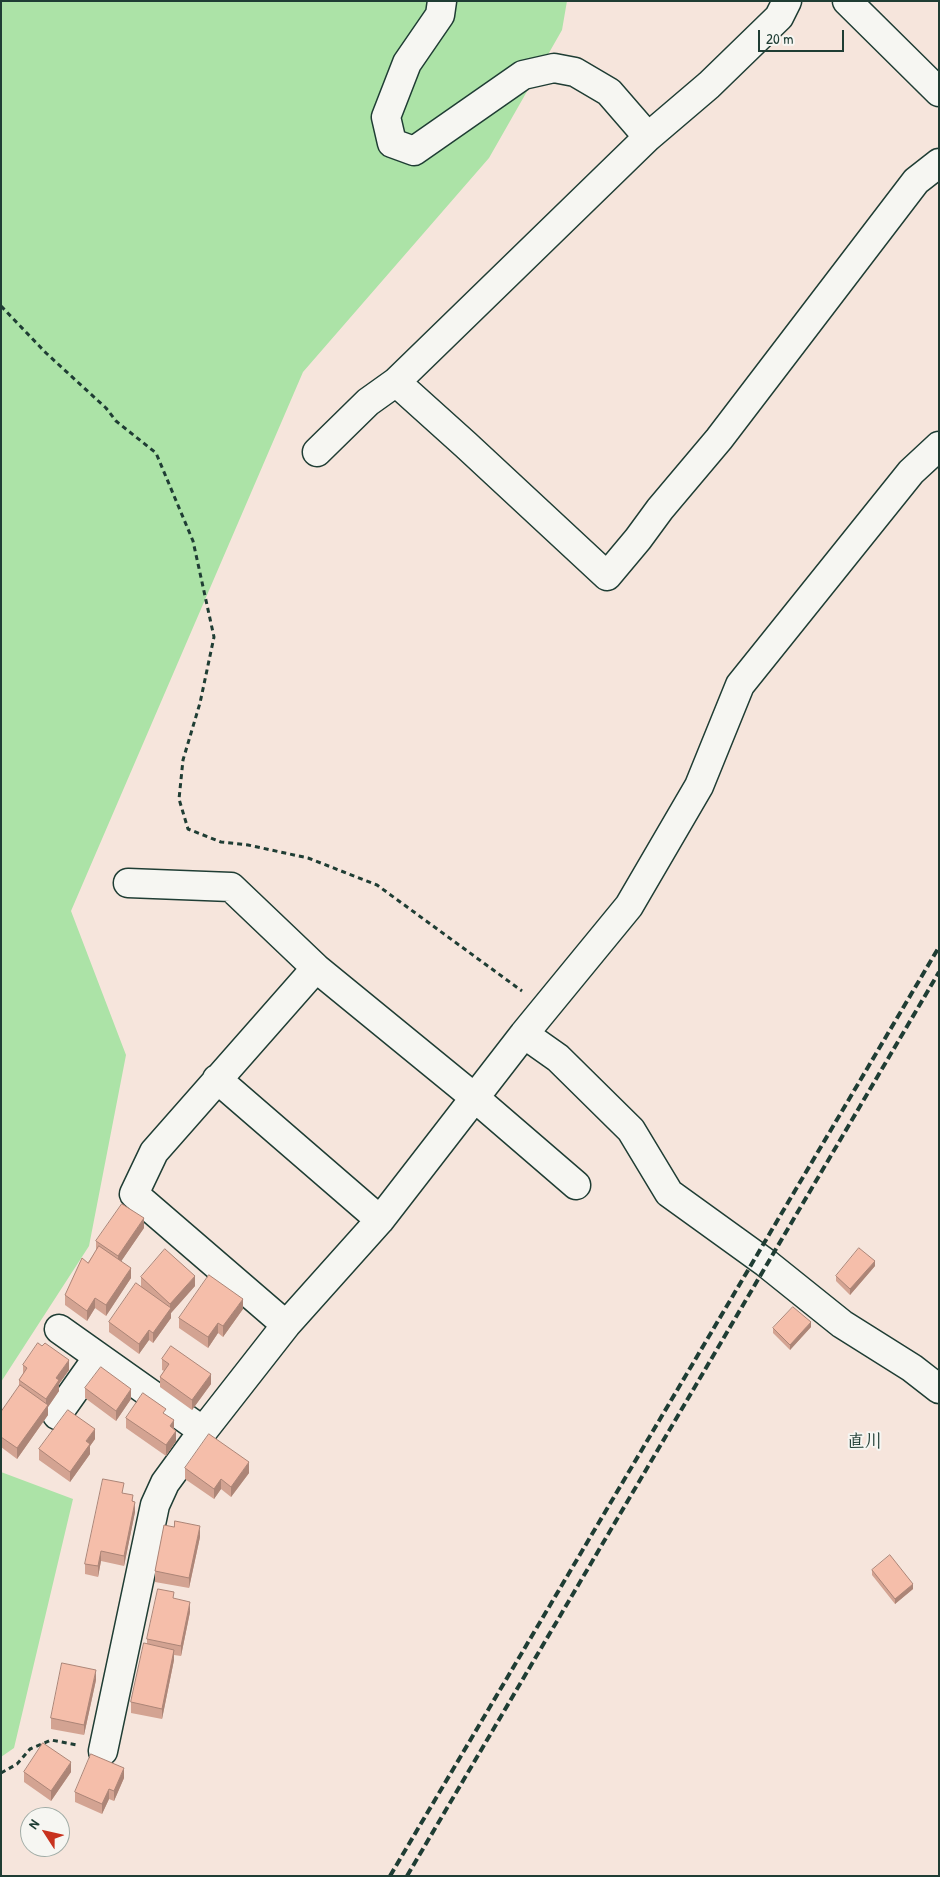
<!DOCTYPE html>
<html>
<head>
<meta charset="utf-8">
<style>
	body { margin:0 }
	#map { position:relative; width:940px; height:1877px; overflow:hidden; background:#f6e5dc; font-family:"Patrick Hand",sans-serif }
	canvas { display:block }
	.frame { position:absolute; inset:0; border:2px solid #1f3d34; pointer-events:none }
	.north { position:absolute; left:20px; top:1807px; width:50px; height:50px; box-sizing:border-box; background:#f6f6f2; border:1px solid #a0aca6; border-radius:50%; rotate:305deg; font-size:14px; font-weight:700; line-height:20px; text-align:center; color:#1f3d34 }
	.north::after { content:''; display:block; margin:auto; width:18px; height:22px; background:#c8321e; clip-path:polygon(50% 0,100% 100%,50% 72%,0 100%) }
	.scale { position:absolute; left:758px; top:30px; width:86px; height:22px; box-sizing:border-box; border:2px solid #1f3d34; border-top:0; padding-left:6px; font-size:15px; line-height:18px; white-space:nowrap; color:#1f3d34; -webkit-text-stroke:4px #f6f6f2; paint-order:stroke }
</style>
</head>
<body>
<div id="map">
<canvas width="940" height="1877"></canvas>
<div class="frame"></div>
<div class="north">N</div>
<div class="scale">20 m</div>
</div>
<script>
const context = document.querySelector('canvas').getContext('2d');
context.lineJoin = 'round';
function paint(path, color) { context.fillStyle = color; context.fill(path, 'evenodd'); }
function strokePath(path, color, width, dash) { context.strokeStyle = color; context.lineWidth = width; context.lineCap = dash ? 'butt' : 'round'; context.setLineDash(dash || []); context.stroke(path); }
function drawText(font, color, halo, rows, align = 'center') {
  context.font = font + ' "Patrick Hand","Klee One",sans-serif'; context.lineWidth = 4; context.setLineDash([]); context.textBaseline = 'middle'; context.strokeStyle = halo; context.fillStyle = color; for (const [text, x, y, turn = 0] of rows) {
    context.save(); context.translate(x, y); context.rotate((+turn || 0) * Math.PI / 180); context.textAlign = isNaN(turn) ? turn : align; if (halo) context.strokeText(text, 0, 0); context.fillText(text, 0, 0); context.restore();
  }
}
const green = new Path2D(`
	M1 1H567L562 30 489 158 303 372 71 911 126 1055 89 1246 1 1382Z
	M1 1472 73 1499 14 1748 1 1757Z`);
const path = new Path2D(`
	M1 306 46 353 106 408 116 421 156 453 193 541 214 637 200 703 183 760 179 799 188 829 221 842 248 845 308 858 377 885 522 991
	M1 1773 17 1764 30 1749 51 1740 77 1745`);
const minor = new Path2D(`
	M442 1 440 15 407 63 386 117 392 143 414 151 523 75 554 68 575 72 609 92 648 137
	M847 1 939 92
	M396 382 466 445 607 576 638 539 660 509 719 439 916 181 939 163
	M317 452 368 402 396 382 648 137 709 85 779 17 787 1
	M128 883 231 887 316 968 475 1098 576 1185
	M524 1034 558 1058 631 1130 669 1193 766 1263 842 1324 912 1368 939 1389
	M217 1079 380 1220
	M286 1325 134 1194 154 1152 316 968
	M59 1329 203 1431
	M57 1415 98 1357
	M103 1751 155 1505 165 1483 203 1431 286 1325 380 1220 524 1034 629 906 699 786 740 685 911 472 939 446`);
const rail = new Path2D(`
	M390 1876 939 947
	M407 1876 939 972`);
const wall = new Path2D(`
	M144 1228 121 1261 131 1278 106 1316 95 1308 87 1321 65 1305V1295L96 1251V1241Z
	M875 1266 850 1295 836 1281V1276Z
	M141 1277 195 1286 171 1313V1318L153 1343 149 1340 139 1354 109 1332V1322L141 1286Z
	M243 1309 223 1337 218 1333 208 1348 179 1328V1318Z
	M811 1327 790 1350 773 1333V1328Z
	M162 1359 211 1384 192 1410 160 1387V1377L164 1371 162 1370Z
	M23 1365 69 1370 59 1384V1391L48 1407V1415L17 1459 1 1447V1412L19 1387V1380L23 1374Z
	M85 1388 131 1399 116 1421 85 1398Z
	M166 1415 174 1429 176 1441 166 1456 126 1428V1418Z
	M95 1439 90 1446V1454L70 1482 39 1460V1449Z
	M185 1468 249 1473 231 1497 221 1489 214 1499 185 1479Z
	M124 1493 133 1501 135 1512 124 1566 101 1561 98 1577 85 1574V1564Z
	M200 1537 189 1588 155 1582V1571Z
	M872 1570 913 1589 895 1604 872 1575Z
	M190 1612 181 1656 174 1655V1660L162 1719 131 1713V1702L147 1644V1639Z
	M96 1680 84 1735 51 1729V1718Z
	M24 1772H71L51 1801 24 1782Z
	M124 1778 114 1801 109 1799 102 1814 75 1802V1792Z`);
const shadedWall = new Path2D(`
	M144 1218V1228L118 1266V1256Z
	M875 1261V1266L850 1295V1289Z
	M131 1268V1278L106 1316V1305Z
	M195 1276V1286L171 1313V1318L153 1343V1333L170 1309V1304Z
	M95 1298V1308L87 1321V1311Z
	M243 1299V1309L223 1337V1326Z
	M811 1322V1327L790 1350V1345Z
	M218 1323V1333L208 1348V1337Z
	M149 1330V1340L139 1354V1344Z
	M69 1360V1370L59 1384V1391L48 1407V1415L17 1459V1448L46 1407V1399L56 1378Z
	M211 1374V1384L192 1410V1400Z
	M131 1389V1399L116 1421V1411Z
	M174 1420V1431L170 1426Z
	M95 1429V1439L90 1446V1454L70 1482V1472L86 1441Z
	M176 1431V1441L166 1456V1445Z
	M249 1462V1473L231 1497V1487Z
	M221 1479V1489L214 1499V1489Z
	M135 1502V1512L124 1566V1556Z
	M200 1526V1537L189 1588V1578Z
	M101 1551V1561L98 1577V1566Z
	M913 1584V1589L895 1604V1599Z
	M190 1602V1612L181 1656V1646Z
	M174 1650V1660L162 1719V1709Z
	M96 1670V1680L84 1735V1725Z
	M71 1762V1772L51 1801V1791Z
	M124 1768V1778L114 1801V1791Z
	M109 1789V1799L102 1814V1804Z`);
const building = new Path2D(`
	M122 1204 144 1218 118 1256 96 1241Z
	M99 1246 131 1268 106 1305 95 1298 87 1311 65 1295 82 1258 88 1263Z
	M859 1248 875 1261 850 1289 836 1276Z
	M165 1249 195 1276 170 1304 141 1277Z
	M209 1275 243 1299 223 1326 218 1323 208 1337 179 1318Z
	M136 1283 171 1308 153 1333 149 1330 139 1344 109 1322Z
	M793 1307 811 1322 790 1345 773 1328Z
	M38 1343 42 1346 45 1343 69 1360 56 1378 59 1380 46 1399 19 1380 27 1368 23 1365Z
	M171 1346 211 1374 192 1400 160 1377 169 1364 162 1359Z
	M101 1367 131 1389 116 1411 85 1388Z
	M20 1385 48 1405 17 1448 1 1437V1412Z
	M143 1393 166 1409 163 1413 174 1420 170 1426 176 1431 166 1445 126 1418Z
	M68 1410 95 1429 86 1441 90 1444 70 1472 39 1449Z
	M209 1434 249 1462 231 1487 221 1479 214 1489 185 1468Z
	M103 1479 124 1483 122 1493 133 1495 132 1501 135 1502 124 1556 101 1551 98 1566 85 1564Z
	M175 1521 200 1526 189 1578 155 1571 164 1525 174 1527Z
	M890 1555 913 1584 895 1599 872 1570Z
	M158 1589 174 1592 173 1598 190 1602 181 1646 147 1639Z
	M144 1643 174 1650 162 1709 131 1702Z
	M62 1663 96 1670 84 1725 51 1718Z
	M43 1743 71 1762 51 1791 24 1772Z
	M91 1754 124 1768 114 1791 109 1789 102 1804 75 1792Z`);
const quarterNames = [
	["直川",865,1442]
];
paint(green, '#ace3a7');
strokePath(minor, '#1f3d34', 31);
strokePath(path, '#1f3d34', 3, [5, 4]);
strokePath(minor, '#f6f6f2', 28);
strokePath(rail, '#1f3d34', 4, [8, 4]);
paint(wall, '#d3a392');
paint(shadedWall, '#ac8577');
paint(building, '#f5beaa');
strokePath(building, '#ac8577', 1);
drawText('bold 18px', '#1f3d34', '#f6f6f2', quarterNames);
</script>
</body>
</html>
